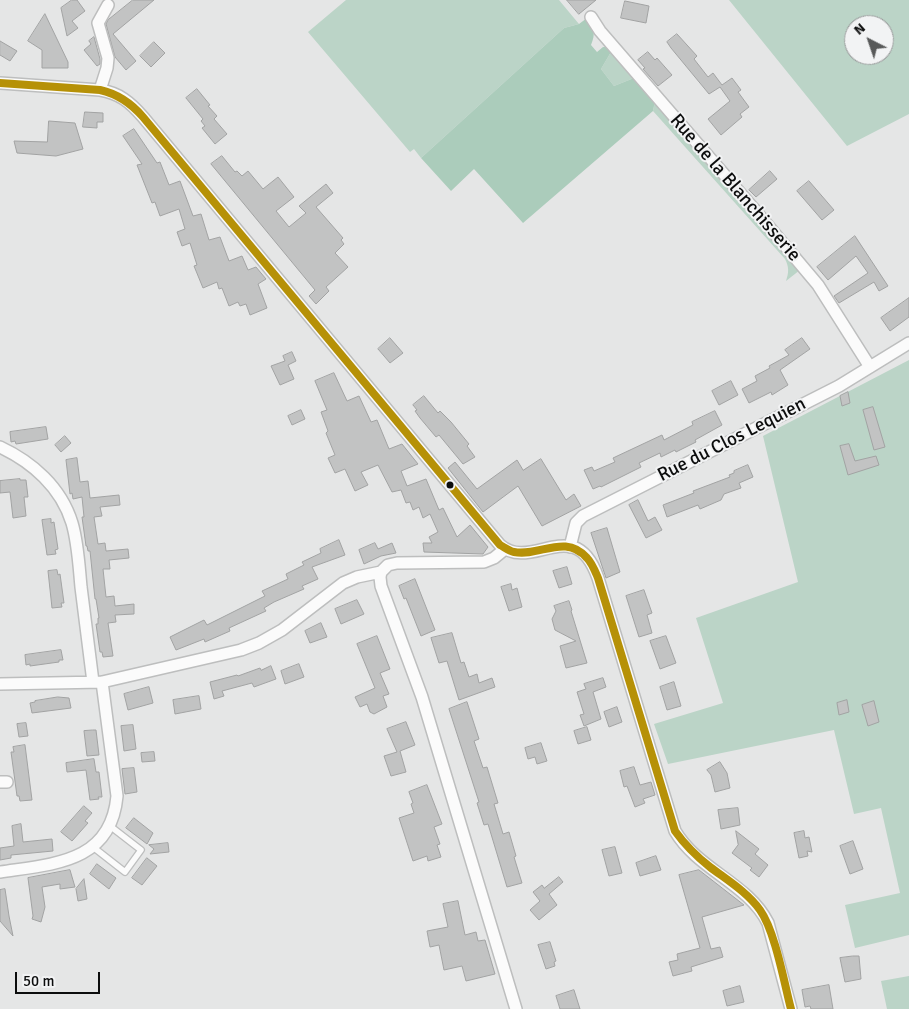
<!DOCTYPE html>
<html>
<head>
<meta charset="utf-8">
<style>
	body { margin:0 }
	#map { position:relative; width:909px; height:1009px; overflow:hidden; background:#e5e6e6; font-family:Signika,sans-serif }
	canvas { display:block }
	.north { position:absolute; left:844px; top:15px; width:50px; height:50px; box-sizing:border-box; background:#f2f3f4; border:1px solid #969798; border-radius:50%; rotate:319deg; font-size:14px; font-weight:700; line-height:20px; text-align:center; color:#0c0d0d }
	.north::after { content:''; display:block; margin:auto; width:18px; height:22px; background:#585959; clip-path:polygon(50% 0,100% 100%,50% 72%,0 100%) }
	.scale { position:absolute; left:15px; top:972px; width:85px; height:22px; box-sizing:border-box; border:2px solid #0c0d0d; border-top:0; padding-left:6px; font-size:15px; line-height:18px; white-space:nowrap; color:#0c0d0d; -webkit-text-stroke:4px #f2f3f4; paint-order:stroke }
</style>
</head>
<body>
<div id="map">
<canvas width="909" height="1009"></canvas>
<div class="north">N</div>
<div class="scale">50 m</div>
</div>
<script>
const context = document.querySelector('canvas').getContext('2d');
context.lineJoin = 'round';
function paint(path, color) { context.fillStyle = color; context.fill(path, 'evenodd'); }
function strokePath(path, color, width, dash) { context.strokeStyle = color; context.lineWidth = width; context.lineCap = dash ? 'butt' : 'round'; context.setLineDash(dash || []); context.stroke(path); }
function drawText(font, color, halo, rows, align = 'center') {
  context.font = font + ' Signika,sans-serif'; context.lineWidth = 4; context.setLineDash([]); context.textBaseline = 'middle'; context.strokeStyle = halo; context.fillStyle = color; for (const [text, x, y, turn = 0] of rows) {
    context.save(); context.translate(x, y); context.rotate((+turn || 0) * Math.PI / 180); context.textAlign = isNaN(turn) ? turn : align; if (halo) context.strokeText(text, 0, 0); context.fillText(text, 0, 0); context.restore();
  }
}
const green = new Path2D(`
	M346 0H559L579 24 564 28 421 158 414 149 410 152 308 32Z
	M729 0H909V114L847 146ZM854 25H884V55H854Z
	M611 52 634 78 614 86 601 69Z
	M655 101 800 270 786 281C789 272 789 267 785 259L653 111Z
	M909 360V935L855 948 845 905 900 893 881 808 854 814 834 730 668 764 654 724 723 703 696 618 798 582 763 436Z
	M909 976V1009H887L881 981Z`);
const forest = new Path2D(`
	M587 18C594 28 596 33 591 45L597 52 603 47H607L611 52 601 69 614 86 634 78 655 101 653 111 523 223 474 169 451 191 421 158 564 28 579 24Z`);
const building = new Path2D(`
	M72 0H77L85 11 72 21 78 28 67 36 61 8Z
	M133 0H154L113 34 136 61 126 70 115 57 106 24 108 20Z
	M567 0H596L579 14Z
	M625 1 649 6 646 23 621 18Z
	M45 14 68 62V68H42V50L28 41Z
	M677 34 697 56 694 59 708 77 713 73 722 85 732 78 741 90 738 92 749 107 740 114 742 117 721 135 708 119 730 101 720 87 709 94 671 48 667 42Z
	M94 37 100 59V64L97 66 84 50 91 44 89 41Z
	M0 41 17 51 10 61 0 55Z
	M154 42 165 53 151 67 140 56Z
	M648 52 655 60 657 58 672 75 658 86 643 69 645 68 638 60Z
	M197 89 210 105 208 106 217 116 214 119 227 134 215 144 202 128 205 126 201 121 203 119 186 98Z
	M85 112 103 113V122H97V128L83 127Z
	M49 121 75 123 83 149 56 156 17 153 14 141 47 142Z
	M134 129 157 163 160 162 169 185 180 181 193 216 201 214 209 240 220 237 229 261 242 256 248 270 256 267 266 279 258 284 267 308 250 315 246 304 240 306 238 302 229 306 222 288 219 289 217 282 203 288 194 266 197 265 190 243 182 246 177 232 185 229 179 209 160 216 155 202 152 203 137 165 142 164 123 136Z
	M222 156 235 172 237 171 242 176 248 171 263 189 278 177 294 197 276 211 289 227 306 213 299 206 326 184 333 193 316 207 343 238 341 240 344 244 335 253 348 267 326 287 329 291 316 304 309 296 315 290 211 164Z
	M770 171 777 179 756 197 749 190Z
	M809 181 834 210 822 220 797 191Z
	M855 236 888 286 879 291 874 282 839 303 834 296 868 273 856 256 828 280 817 267Z
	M909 298V317L890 331 881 318Z
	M390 338 403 353 390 363 378 349Z
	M802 338 810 349 780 370 788 385 772 395 771 392 749 403 742 389 757 381 755 376 770 368 769 366 789 355 785 350Z
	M292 352 296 361 288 365 294 379 280 385 271 366 285 361 283 356Z
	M334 373 347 401 359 396 371 422 377 420 389 449 402 444 418 464 401 471 407 486 426 479 439 510 443 508 457 537 470 525 488 547 483 554 424 552 423 543H432L429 537 438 532 430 514 423 518 419 507 413 510 410 502 406 503 401 490 392 492 378 465 361 472 368 485 355 491 345 469 335 473 328 458 335 455 326 433 328 431 321 412 327 410 315 381Z
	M731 381 738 395 719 405 712 391Z
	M848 392 850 403 842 406 840 396Z
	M424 396 438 413 440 411 451 422 469 444 467 446 475 457 463 464 439 435 436 437 420 418 415 411 417 410 413 405Z
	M873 407 885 447 874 450 863 410Z
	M301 410 305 419 292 425 288 416Z
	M715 411 722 425 695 440 696 442 676 452 675 450 661 457 660 453 639 463 641 467 601 487 600 486 593 489 584 470 592 467 594 471 615 462 613 458 662 435 664 440 693 425 692 422Z
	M46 427 48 439 16 444 15 441 11 442 10 432Z
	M65 436 71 443 61 452 55 445Z
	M849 444 855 461 876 456 879 465 848 475 840 446Z
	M77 458 80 482 88 481 90 498 119 495 120 505 100 507 102 516 94 517 98 544 105 543 106 551 128 549 129 558 109 560 110 569H103L106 597 114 596 115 606 134 604V614L115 615 116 622 108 623 113 656 103 657 102 652H100L96 624H98V618H99L96 599H95L90 551H88L87 546H86L82 517H84L82 497 73 499 72 493 70 494 66 460Z
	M541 459 566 500 574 494 581 506 542 526 518 486 483 512 448 468 455 462 477 489 517 460 523 470Z
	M748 465 753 477 739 483 741 488 724 494 721 500 700 509 698 505 667 517 663 505 694 493 693 491 730 477 729 475 734 473V471Z
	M20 479V480H26L28 497H24L26 516 13 518 10 492 0 493V481Z
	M638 500 648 521 655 517 662 530 646 538 629 505Z
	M51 519V523L54 522 58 549 55 550 56 554 47 555 42 520Z
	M607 528 620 572 606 578 591 533Z
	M339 540 345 555 312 567 318 579 302 586 304 589 274 602 264 608 266 611 229 628 230 631 205 642 204 639 176 650 170 637 204 620 207 625 265 596 262 591 288 579 286 574 304 565 302 562 321 553 320 549Z
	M375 543 378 549 392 543 396 553 381 556 364 564 359 550Z
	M567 567 572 584 559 588 553 571Z
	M57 570 58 575 60 574 64 603H61L62 607 52 608 48 571Z
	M415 579 435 630 421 636 406 598 404 599 399 586Z
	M511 584 512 590 517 588 522 607 509 611 501 587Z
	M644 590 652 613 647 615 652 633 639 637 626 596Z
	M357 600 364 614 341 624 335 609Z
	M569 601 572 610 571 611 587 663 566 668 560 646 576 641 555 630 552 619 556 611 554 606Z
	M321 623 327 637 310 643 305 631Z
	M452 633 461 663 464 662 469 677 477 674 479 683 492 678 495 687 459 700 447 661 439 663 431 638Z
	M377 636 390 669 380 673 389 694 383 696 387 707 374 714 370 712 367 704 360 707 355 697 375 688 357 644Z
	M666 636 676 663 660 669 650 641Z
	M61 650 63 660H59V662L30 666V664L26 665 25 655Z
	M299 664 304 677 285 684 281 671Z
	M271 666 276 679 254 687 252 683 222 691 224 696 214 699 210 682 237 675 238 676 260 668 261 670Z
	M603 678 606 687 593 692 601 719 584 726 580 715 584 714 577 692 586 689 584 684Z
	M674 682 681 706 667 710 660 687Z
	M149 687 153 703 128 710 124 694Z
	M199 696 201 709 175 714 173 700Z
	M58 697 69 698 71 708 32 713 30 703 35 702V701Z
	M847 700 849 712 839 715 837 703Z
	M874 701 879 722 868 726 862 705Z
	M467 702 479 739 474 741 483 768 487 767 498 803 494 804 503 834 509 832 516 856 514 857 522 883 507 887 488 824 484 825 477 803 479 802 449 709Z
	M617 707 622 722 609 727 604 712Z
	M406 722 415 745 400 751 406 772 391 776 384 756 397 752 387 729Z
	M26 723 28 736 19 737 17 724Z
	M133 725 136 749 124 751 121 726Z
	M587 727 591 740 578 744 574 731Z
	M93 730H96L99 755 87 756 84 731Z
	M541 743 547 761 537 764 535 757 528 759 525 748Z
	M25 745 32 800 20 801 19 796H17L11 752H14L13 747Z
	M154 752 155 761 142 762 141 753Z
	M94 759 96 772H99L102 797H98L99 799 90 800 86 770 67 772 66 763Z
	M720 762 727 773 730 788 715 792 711 775 707 770Z
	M634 767 640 785 651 782 655 795 643 799 645 803 635 807 627 786 624 787 620 771Z
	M134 768 137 792 125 794 122 769Z
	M427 785 442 824 434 827 440 844 437 845 441 857 428 861 427 856 413 861 399 818 414 813 411 804 413 803 409 792Z
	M84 806 92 813 85 821 88 823 72 841 61 832Z
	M738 808 740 825 721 829 718 810Z
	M134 818 153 833 147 844 126 828Z
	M21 824 23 842 52 839 53 851 11 855V858L0 860V848L14 846 12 826Z
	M736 831 759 849 755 854 768 865 759 877 750 870 752 868 732 853 738 845Z
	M804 831 805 838 809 837 812 852 807 851 808 856 799 858 794 833Z
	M853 841 863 869 850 874 840 846Z
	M168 843 169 852 150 854 154 849 149 845Z
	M615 847 622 873 609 876 602 850Z
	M656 856 661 870 640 876 636 863Z
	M147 858 157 866 142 885 132 878Z
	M97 864 116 878 109 889 90 874Z
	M70 870 75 887 60 889V884L42 887 45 907 41 922 32 919 33 916 28 878Z
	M699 870 744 905 702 917 711 949 720 947 723 957 691 967 692 971 673 976 669 962 678 960 677 954 700 948 679 875Z
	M559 877 563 882 549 894 557 905 539 920 530 910 540 901 533 892 542 885 544 888Z
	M84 879 87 899 78 901 76 889Z
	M5 889 9 916 13 936 0 921V890Z
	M458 901 465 935 476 932 478 941 485 940 495 974 466 981 462 966 444 970 439 945 430 947 427 931 448 927 443 904Z
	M550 942 556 961 554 962 555 966 546 969 538 945Z
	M853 956H859L861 979 845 982 840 958Z
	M829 985 833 1009H811L810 1006 805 1007 802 990Z
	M740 986 744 1002 727 1006 723 991Z
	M574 990 580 1009H560L556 996Z`);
const service = new Path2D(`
	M93 847 125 872 141 850 110 826`);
const minor = new Path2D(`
	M591 17 600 31 754 209 818 285 870 367
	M0 83 100 90C119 93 130 102 143 117L500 545C532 573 575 512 598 578L675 831C698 870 748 883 768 923L791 1009
	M100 90 107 68 108 58 98 23 108 5
	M0 447C32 462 61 487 72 523 78 543 79 566 81 587 85 619 89 651 93 682
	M570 547 576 523 583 516 839 386 909 343
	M381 572 380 577 381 586 422 697 516 1009
	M381 572 388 565 397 563 484 562 494 558 505 549
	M0 684 102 682 241 650 259 643 282 630 343 583 357 577 381 572
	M0 782H7
	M0 872C53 864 111 863 117 796L102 682`);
const bus1 = new Path2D(`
	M0 83 100 90C118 94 131 103 143 117L500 545C504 547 509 551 514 552 540 557 565 533 587 558 592 563 595 571 598 578L675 831C685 845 696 856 710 867 727 880 747 892 760 910 775 931 784 982 791 1009`);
const markers = [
	[450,485,4.5,"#0c0d0d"]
];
const streetNames = [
	["Rue de la Blanchisserie",735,188,49],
	["Rue du Clos Lequien",732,440,-27]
];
paint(green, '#bbd4c7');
paint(forest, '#abccbb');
paint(building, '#c2c3c3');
strokePath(building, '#a2a3a3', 1);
strokePath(service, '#bdbebe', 8);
strokePath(minor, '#bdbebe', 14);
strokePath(service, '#fbfbfb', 5.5);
strokePath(minor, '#fbfbfb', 11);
strokePath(bus1, '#b69107', 8);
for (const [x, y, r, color] of markers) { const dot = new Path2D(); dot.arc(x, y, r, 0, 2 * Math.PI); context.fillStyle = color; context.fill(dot); strokePath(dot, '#f2f3f4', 2); }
drawText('19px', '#0c0d0d', '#f2f3f4', streetNames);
</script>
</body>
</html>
